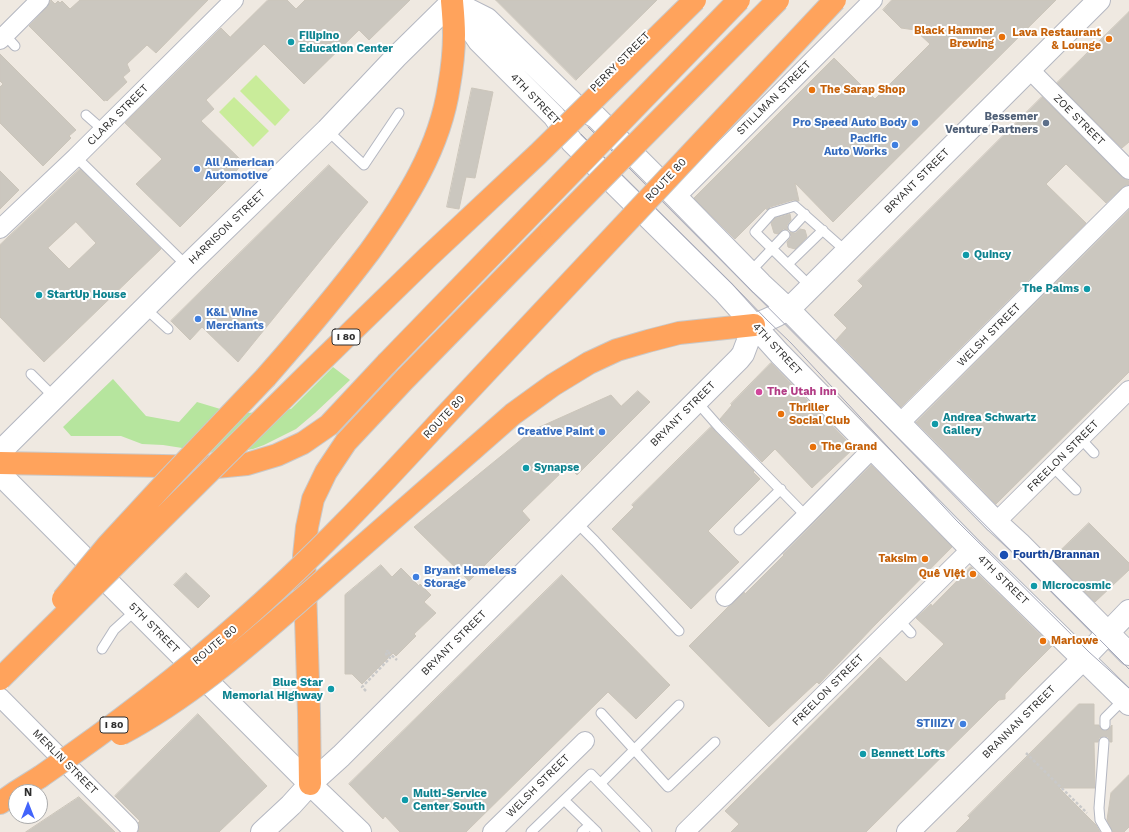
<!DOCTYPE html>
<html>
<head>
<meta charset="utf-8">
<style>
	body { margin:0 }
	#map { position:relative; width:1129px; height:832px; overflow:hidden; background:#efe9e1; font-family:"Work Sans",sans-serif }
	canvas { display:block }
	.north { position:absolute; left:8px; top:784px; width:40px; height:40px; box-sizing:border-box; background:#fff; border:1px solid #ababab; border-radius:50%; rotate:0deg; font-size:11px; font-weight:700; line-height:16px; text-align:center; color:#2e2e2e }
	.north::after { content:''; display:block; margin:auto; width:14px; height:18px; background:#4264fb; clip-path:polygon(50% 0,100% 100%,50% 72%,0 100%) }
</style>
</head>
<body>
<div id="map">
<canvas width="1129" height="832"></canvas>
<div class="north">N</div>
</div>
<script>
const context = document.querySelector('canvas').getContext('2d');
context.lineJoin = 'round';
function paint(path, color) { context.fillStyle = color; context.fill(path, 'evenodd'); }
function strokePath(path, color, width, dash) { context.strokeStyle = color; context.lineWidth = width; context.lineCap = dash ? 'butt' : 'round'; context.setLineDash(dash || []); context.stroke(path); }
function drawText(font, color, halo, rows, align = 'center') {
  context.font = font + ' "Work Sans",sans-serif'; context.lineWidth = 4; context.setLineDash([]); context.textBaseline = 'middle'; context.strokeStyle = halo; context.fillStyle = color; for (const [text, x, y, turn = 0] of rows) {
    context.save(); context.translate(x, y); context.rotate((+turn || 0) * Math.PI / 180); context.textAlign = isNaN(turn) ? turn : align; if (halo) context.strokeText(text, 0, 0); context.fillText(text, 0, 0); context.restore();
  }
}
const green = new Path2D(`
	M333 367 350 380 315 413 296 429 264 445 253 449 221 454 163 445 142 444 121 436H71L63 427 113 379 146 416 179 422 197 402 237 414 291 409Z`);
const pitch = new Path2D(`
	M256 75 290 110 275 126 240 91Z
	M234 97 269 131 253 147 219 112Z`);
const building = new Path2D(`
	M51 0 55 4 58 1 60 3 62 1 70 9 80 0H208L156 53 147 45 127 64 130 71 123 77 127 82 107 101 106 100 104 101 29 26 47 7Z
	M268 0H287L296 9 305 0H410L369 40 359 30 304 84 264 44 206 100 214 109 201 121 244 163 180 227 136 184 162 159 125 123 221 28 230 37Z
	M496 0H657L576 80Z
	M892 0H1056L833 222 795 183 799 201 793 200 770 207 767 210 766 208 735 239 694 198 834 58 875 99 930 44 915 30 901 28 883 10Z
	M1129 12V142L1122 148 1057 83Z
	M0 54 76 130 69 136 71 138 43 166 0 123V87L3 84 0 81Z
	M472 88 493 92 475 178 466 177 459 209 447 207Z
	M1042 97 1122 177 1129 181V185H1126L1122 188 1106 203 1066 164 1046 184 1086 223 901 407 836 340 847 328 834 315 863 286 858 281Z
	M329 165 368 202 238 362 202 327 190 340 171 321Z
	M80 169 161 249 44 362 0 317V245ZM76 222 96 243 69 269 48 248Z
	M0 171 19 190 0 209Z
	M1129 210V372L996 504 916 422Z
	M790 214 791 220 787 225 788 230 783 229 778 234 774 233 771 223 775 218Z
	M800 229 805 230 807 237 795 249 788 247 787 242 791 237 790 232 795 233Z
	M771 363 854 448 812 488 775 449 762 462 720 419 732 405 731 404Z
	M638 391 650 402 577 475 568 466 522 511 530 520 469 581 414 527 533 430 611 395 621 406Z
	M711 427 754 471 753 472 760 479 708 531 739 562 691 609 612 529 634 507 632 505Z
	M871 465 952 547 875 625 819 684 817 682 769 727 689 646 728 607 732 604 744 592 745 594 784 555 783 554Z
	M1089 523 1129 563V570L1095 602 1052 559Z
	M381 565 392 577 401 568 419 586 420 584 431 595 424 602 436 613 414 634 416 636 396 656 393 653 362 684 352 674H345V595Z
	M971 567 1052 646 1021 677 1005 694V699L999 700 866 832H731L739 824 725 811 880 657 906 682 944 644 916 618 931 604 932 606Z
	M186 573 210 596 198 608 174 585Z
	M562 575 670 685 636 719 608 692 466 832H400L385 816 383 819 349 784Z
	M1079 704H1094V725H1099L1100 728 1105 731 1108 730 1112 725V742H1110L1108 737 1104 736 1099 738 1098 742H1094L1095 788H1059L1096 825 1100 832H956L970 818 968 816Z
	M198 714 267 786 219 832H138L139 829 138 823 140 821 115 796Z
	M1129 775V827L1124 832H1113L1107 820 1111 793Z
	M79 797 115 832H26Z`);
const path = new Path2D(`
	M388 652 397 660
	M366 691 362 687 390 658 386 654 388 652 387 650
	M1026 753 1087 813`);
const lane = new Path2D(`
	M5 35 15 46
	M86 115 103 130
	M327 130 364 165 399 113
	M76 157 187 266
	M793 227 805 214
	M788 264 823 230
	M750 272 785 235
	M811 287 755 232 772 213 795 206 847 252
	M145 308 168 329
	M31 374 54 397
	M697 402 719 427 806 516
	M1080 438 1094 453
	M1052 466 1076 490
	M576 522 595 541 679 631
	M739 530 781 489
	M899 620 911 633
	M102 649 114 630 136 610
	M601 713 668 787 715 742
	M1105 725V718L1124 699
	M1104 742 1099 808 1100 820 1107 832
	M601 783 679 705
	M564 800 591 774 647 832
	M531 832 564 800 597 832
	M582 832 590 825`);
const street = new Path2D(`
	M0 40 40 0
	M1030 70 1129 170
	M676 197 873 0
	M0 229 76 157 234 0
	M900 423 1129 195
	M996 522 1129 390
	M725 597 806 516 873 448
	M0 697 129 827
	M492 832 585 741
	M685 832 971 549`);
const secondary = new Path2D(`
	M451 0 479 41 554 116 572 142 724 292 780 354 971 549 1129 704
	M453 2 487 19 576 106 596 117 676 197 761 284 788 309 996 522 1019 543 1129 654
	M754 325C768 320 782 314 794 304L1099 0
	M0 452 187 266 327 130 396 57 454 0
	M0 474 310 784 360 832
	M262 832 291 805 310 784 341 756 739 359 743 354 754 325
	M908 832 1075 667 1129 611`);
const highway = new Path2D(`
	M266 377C302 336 337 295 370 251 406 201 440 148 449 86 452 69 454 51 454 35 454 24 453 12 452 1
	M472 450 513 414 553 385 589 363 617 350 648 341 679 333 754 325
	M0 463 216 467 247 464 277 455 303 443 329 425 387 363
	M310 784 309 713 304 556 307 527 313 499 326 472 346 442 405 379 551 230
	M16 792 40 777
	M0 803 16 792`);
const tram = new Path2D(`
	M588 127 1129 669
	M581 134 737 289 767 320 791 343 957 521 1089 652 1129 688`);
const highwayBridge = new Path2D(`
	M551 230 778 0
	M387 363 739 0
	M63 599 107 546 168 480 266 377
	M0 679 308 374 428 257 538 154 695 0
	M121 734C191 697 250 644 310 592 364 545 418 498 472 450
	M40 777C108 730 175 680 237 625 311 561 378 489 444 417L835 0`);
const markers = [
	[1002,37,4,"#e8710a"],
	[1109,39,4,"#e8710a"],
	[291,42,4,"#0f9aa8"],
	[812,90,4,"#e8710a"],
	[915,123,4,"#3f7fe0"],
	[1046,123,4,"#5c6f8a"],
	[895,145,4,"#3f7fe0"],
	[197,169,4,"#3f7fe0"],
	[966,255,4,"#0f9aa8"],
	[1087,289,4,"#0f9aa8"],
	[39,295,4,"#0f9aa8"],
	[198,319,4,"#3f7fe0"],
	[759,392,4,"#d1479c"],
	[781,414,4,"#e8710a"],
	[935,424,4,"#0f9aa8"],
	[602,432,4,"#3f7fe0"],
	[813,447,4,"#e8710a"],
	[526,468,4,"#0f9aa8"],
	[1004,555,5,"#1a4fb4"],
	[925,559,4,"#e8710a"],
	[973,574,4,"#e8710a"],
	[416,577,4,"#3f7fe0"],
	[1034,586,4,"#0f9aa8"],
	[1043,641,4,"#e8710a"],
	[331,689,4,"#0f9aa8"],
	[963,724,4,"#3f7fe0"],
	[863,754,4,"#0f9aa8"],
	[405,800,4,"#0f9aa8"]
];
const shields = [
	[346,337,28],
	[114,725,28]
];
const shieldNames = [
	["I 80",346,337],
	["I 80",114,725]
];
const foodNames = [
	["Black Hammer",994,31],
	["Brewing",994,44],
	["Lava Restaurant",1101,33],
	["& Lounge",1101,46],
	["The Sarap Shop",820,90,"left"],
	["Thriller",789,408,"left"],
	["Social Club",789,421,"left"],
	["The Grand",821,447,"left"],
	["Taksim",917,559],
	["Quê Việt",965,574],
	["Marlowe",1051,641,"left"]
];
const cultureNames = [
	["Filipino",299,36],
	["Education Center",299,49],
	["Quincy",974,255],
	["The Palms",1079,289,"right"],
	["StartUp House",47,295],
	["Andrea Schwartz",943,418],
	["Gallery",943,431],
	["Synapse",534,468],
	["Microcosmic",1042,586],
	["Blue Star",323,683,"right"],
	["Memorial Highway",323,696,"right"],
	["Bennett Lofts",871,754],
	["Multi-Service",413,794],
	["Center South",413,807]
];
const streetNames = [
	["PERRY STREET",620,62,-45],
	["STILLMAN STREET",774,98,-45],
	["4TH STREET",535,99,46],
	["CLARA STREET",118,115,-45],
	["ZOE STREET",1079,120,45],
	["ROUTE 80",666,180,-47],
	["BRYANT STREET",917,181,-45],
	["HARRISON STREET",227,227,-44],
	["WELSH STREET",989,335,-45],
	["4TH STREET",777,349,47],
	["BRYANT STREET",683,414,-45],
	["ROUTE 80",444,417,-47],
	["FREELON STREET",1063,456,-45],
	["4TH STREET",1003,580,44],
	["5TH STREET",154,628,45],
	["BRYANT STREET",454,643,-45],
	["ROUTE 80",215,645,-40],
	["FREELON STREET",828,690,-45],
	["BRANNAN STREET",1019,722,-45],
	["MERLIN STREET",65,762,45],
	["WELSH STREET",538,786,-45]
];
const serviceNames = [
	["Bessemer",1038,117],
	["Venture Partners",1038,130]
];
const shopNames = [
	["Pro Speed Auto Body",907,123],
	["Pacific",887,139],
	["Auto Works",887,152],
	["All American",205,163,"left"],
	["Automotive",205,176,"left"],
	["K&L Wine",206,313,"left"],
	["Merchants",206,326,"left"],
	["Creative Paint",594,432],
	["Bryant Homeless",424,571,"left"],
	["Storage",424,584,"left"],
	["STIIIZY",955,724]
];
const hotelNames = [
	["The Utah Inn",767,392]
];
const transitNames = [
	["Fourth/Brannan",1013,555]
];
paint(green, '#b6e59e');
paint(pitch, '#c9ec9a');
paint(building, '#cbc7bf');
strokePath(building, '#cbc5ba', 1);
strokePath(lane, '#b4b7c1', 11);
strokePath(street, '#b4b7c1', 20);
strokePath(secondary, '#b4b7c1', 24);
strokePath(highway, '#c9c9c9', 24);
strokePath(path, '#c9c9c9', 2.5, [3, 2]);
strokePath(lane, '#fff', 9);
strokePath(street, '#fff', 18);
strokePath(secondary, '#fff', 22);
strokePath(highway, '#ffa35c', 22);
strokePath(tram, '#a3a6b8', 1);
strokePath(highwayBridge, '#c9c9c9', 24, []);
strokePath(highwayBridge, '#ffa35c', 22);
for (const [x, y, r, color] of markers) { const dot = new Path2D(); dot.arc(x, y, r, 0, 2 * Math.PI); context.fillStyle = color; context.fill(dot); strokePath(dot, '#fff', 1.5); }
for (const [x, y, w] of shields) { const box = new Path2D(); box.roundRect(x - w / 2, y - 8, w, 16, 3); context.fillStyle = '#fff'; context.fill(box); strokePath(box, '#2e2e2e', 1); }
drawText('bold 10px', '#2e2e2e', null, shieldNames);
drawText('bold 11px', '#c56008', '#fff', foodNames, 'right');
drawText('bold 11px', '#0d838f', '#fff', cultureNames, 'left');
drawText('11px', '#2e2e2e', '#fff', streetNames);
drawText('bold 11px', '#4e5e75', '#fff', serviceNames, 'right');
drawText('bold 11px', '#366cbe', '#fff', shopNames, 'right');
drawText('bold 11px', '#b23c85', '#fff', hotelNames, 'left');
drawText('bold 11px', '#164399', '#fff', transitNames, 'left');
</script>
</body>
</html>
